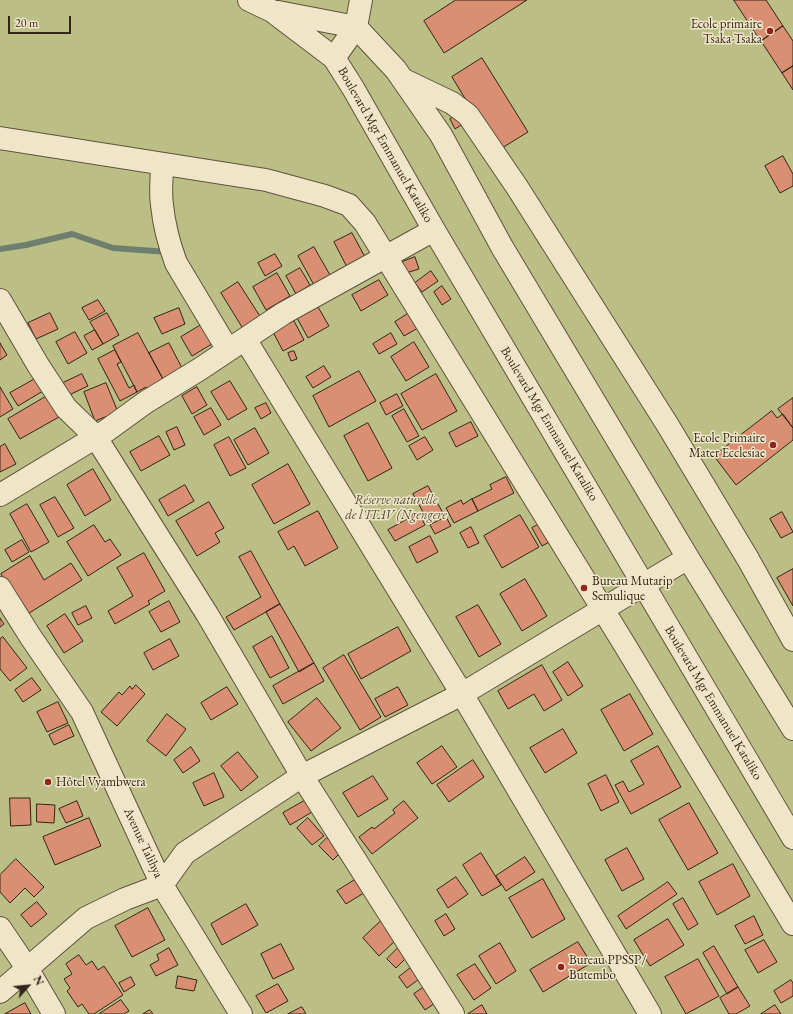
<!DOCTYPE html>
<html>
<head>
<meta charset="utf-8">
<style>
	body { margin:0 }
	#map { position:relative; width:793px; height:1014px; overflow:hidden; background:#e6d9ad; font-family:"EB Garamond",serif }
	canvas { display:block }
	.north { position:absolute; left:8px; top:966px; width:40px; height:40px; -webkit-text-stroke:3px #efe6ca; paint-order:stroke; rotate:63deg; font-size:11px; font-weight:700; line-height:16px; text-align:center; color:#332616 }
	.north::after { content:''; display:block; margin:auto; width:14px; height:18px; background:#332616; clip-path:polygon(50% 0,100% 100%,50% 72%,0 100%) }
	.scale { position:absolute; left:8px; top:16px; width:63px; height:18px; box-sizing:border-box; border:2px solid #332616; border-top:0; padding-left:5px; font-size:12px; line-height:14px; white-space:nowrap; color:#332616; -webkit-text-stroke:3px #efe6ca; paint-order:stroke }
</style>
</head>
<body>
<div id="map">
<canvas width="793" height="1014"></canvas>
<div class="north">N</div>
<div class="scale">20 m</div>
</div>
<script>
const context = document.querySelector('canvas').getContext('2d');
context.lineJoin = 'round';
function paint(path, color) { context.fillStyle = color; context.fill(path, 'evenodd'); }
function strokePath(path, color, width, dash) { context.strokeStyle = color; context.lineWidth = width; context.lineCap = dash ? 'butt' : 'round'; context.setLineDash(dash || []); context.stroke(path); }
function drawText(font, color, halo, rows, align = 'center') {
  context.font = font + ' "EB Garamond",serif'; context.lineWidth = 3; context.setLineDash([]); context.textBaseline = 'middle'; context.strokeStyle = halo; context.fillStyle = color; for (const [text, x, y, turn = 0] of rows) {
    context.save(); context.translate(x, y); context.rotate((+turn || 0) * Math.PI / 180); context.textAlign = isNaN(turn) ? turn : align; if (halo) context.strokeText(text, 0, 0); context.fillText(text, 0, 0); context.restore();
  }
}
const green = new Path2D(`
	M0 0H793V1014H0Z`);
const stream = new Path2D(`
	M0 249 26 245 72 234 113 248 168 252`);
const building = new Path2D(`
	M456 0H527L444 53 424 21Z
	M734 0H766L783 26 761 41Z
	M783 26 793 41V66L782 73 761 41Z
	M482 58 528 132 497 151 452 77Z
	M793 66V90L782 73Z
	M458 115 463 124 455 129 450 119Z
	M783 156 793 174V186L780 193 765 166Z
	M352 233 366 259 348 269 334 242Z
	M314 247 330 275 314 285 298 256Z
	M275 254 282 266 265 276 258 263Z
	M415 257 419 269 406 273 402 262Z
	M300 268 310 285 296 294 286 276Z
	M431 271 438 281 422 292 415 283Z
	M277 273 290 296 266 310 253 287Z
	M379 280 388 295 361 311 352 295Z
	M238 282 263 321 245 332 221 293Z
	M442 286 451 299 442 305 434 292Z
	M98 300 105 311 89 320 82 308Z
	M318 307 329 326 308 338 297 318Z
	M179 308 185 324 162 334 154 318Z
	M50 313 58 329 36 339 28 323Z
	M107 313 119 335 103 344 90 322Z
	M409 313 418 328 404 336 395 322Z
	M294 321 304 340 283 351 273 332Z
	M201 325 212 344 192 356 181 337Z
	M95 330 103 344 92 350 84 336Z
	M75 332 87 353 68 364 56 342Z
	M138 333 165 383 149 392 146 387 137 392 113 346Z
	M391 333 397 344 379 354 373 344Z
	M414 342 429 367 406 381 391 357Z
	M0 343 7 355 0 360Z
	M169 343 182 368 163 379 149 353Z
	M115 350 121 362 117 364 129 388 134 385 137 392 120 401 98 359Z
	M294 351 297 359 291 361 288 353Z
	M324 366 331 377 313 388 306 377Z
	M359 371 376 401 329 427 313 396Z
	M82 374 88 386 69 395 63 383Z
	M436 374 457 411 422 430 401 394Z
	M35 379 43 391 18 406 10 393Z
	M230 381 247 409 228 420 211 392Z
	M106 383 118 412 95 421 84 392Z
	M0 387 13 409 0 417Z
	M197 387 207 405 192 414 182 396Z
	M397 394 403 406 386 415 380 403Z
	M47 396 59 417 20 439 8 419Z
	M793 398V428L778 409Z
	M266 403 271 413 261 419 255 408Z
	M211 408 221 425 204 435 194 417Z
	M404 409 419 436 407 442 392 416Z
	M772 411 777 418 783 414 793 428V440L736 485 714 456Z
	M471 422 478 436 456 447 449 433Z
	M368 423 392 468 368 481 344 436Z
	M177 427 185 445 174 450 166 432Z
	M255 428 269 453 248 465 234 440Z
	M159 436 170 455 141 471 130 452Z
	M229 437 246 468 230 476 214 445Z
	M425 437 433 450 417 460 409 446Z
	M5 444 16 464 0 472V447Z
	M288 464 310 504 274 524 252 485Z
	M93 469 111 500 85 516 67 485Z
	M506 477 514 493 478 511 472 499 492 489 490 485Z
	M185 485 194 501 168 516 159 500Z
	M428 486 443 513 428 521 413 494Z
	M55 497 74 528 58 537 40 505Z
	M472 499 478 511 454 523 446 508 461 500 463 504Z
	M209 502 224 528 215 533 220 542 197 556 176 521Z
	M27 504 49 542 31 552 10 514Z
	M318 511 338 548 305 566 294 546 288 550 278 532Z
	M782 512 793 532 781 538 770 519Z
	M419 513 425 525 395 541 388 530Z
	M520 515 539 547 502 568 484 536Z
	M446 517 451 526 435 534 430 525Z
	M543 522 553 540 542 546 532 528Z
	M94 525 105 542 110 539 121 555 88 576 67 542Z
	M471 527 479 543 468 548 460 533Z
	M430 536 438 552 417 563 409 547Z
	M22 540 29 552 12 562 5 550Z
	M251 551 280 604 234 630 226 617 261 597 239 557Z
	M144 553 165 591 148 601 150 604 115 624 108 611 133 596 117 568Z
	M30 556 44 580 71 563 82 580 26 615 1 574Z
	M793 569V606L777 578Z
	M525 579 547 616 522 631 500 594Z
	M169 601 180 622 161 632 149 612Z
	M280 604 314 663 299 672 266 612Z
	M478 605 501 644 479 657 456 617Z
	M86 606 92 618 78 625 72 613Z
	M65 614 83 641 64 653 47 626Z
	M0 618 4 624 0 627Z
	M398 627 411 651 361 679 348 654Z
	M272 636 289 668 270 678 253 647Z
	M3 637 27 668 10 681 0 669V639Z
	M170 639 179 656 153 670 144 653Z
	M344 655 381 717 360 730 323 668Z
	M568 662 583 686 568 696 553 672Z
	M314 663 324 681 283 704 273 686Z
	M542 665 562 700 544 711 534 694 508 709 498 691Z
	M32 678 41 690 23 702 15 690Z
	M136 685 145 694 117 726 101 712 119 692 122 695 130 686 132 689Z
	M227 687 238 704 211 720 201 703Z
	M398 687 408 705 385 717 375 699Z
	M630 694 653 734 624 751 601 710Z
	M317 698 341 728 311 751 288 722Z
	M58 702 68 723 47 732 37 712Z
	M167 714 186 729 166 756 147 741Z
	M69 725 74 736 54 745 49 735Z
	M563 729 577 753 545 773 530 748Z
	M442 746 457 767 432 784 417 763Z
	M658 746 681 787 631 814 615 785 623 781 629 792 644 784 631 761Z
	M191 747 200 761 183 773 174 760Z
	M238 752 258 777 241 791 221 766Z
	M473 760 484 777 449 802 437 785Z
	M214 773 224 797 204 806 193 783Z
	M606 775 619 802 601 811 588 784Z
	M373 776 388 799 358 817 343 793Z
	M10 798H30L31 825 11 826Z
	M306 800 312 812 290 825 283 813Z
	M77 801 83 816 66 823 59 809Z
	M404 801 418 818 372 854 359 837 372 827 374 829 395 813 393 810Z
	M689 803 718 853 688 870 659 820Z
	M37 804 55 805 54 823 37 822Z
	M89 818 101 846 55 865 43 837Z
	M308 818 324 836 312 845 297 828Z
	M327 838 341 852 333 860 319 846Z
	M627 848 644 879 622 891 605 860Z
	M481 853 501 885 482 896 463 865Z
	M525 857 535 872 506 891 496 876Z
	M16 859 44 887 34 897 25 888 10 903 0 892V875Z
	M733 864 750 896 717 915 699 882Z
	M456 877 468 894 448 908 437 890Z
	M358 878 367 891 346 904 337 891Z
	M543 879 565 919 532 938 509 898Z
	M668 882 677 894 626 929 618 916Z
	M683 898 698 924 688 930 673 904Z
	M37 902 47 914 31 927 21 915Z
	M246 904 258 925 222 945 211 924Z
	M148 908 165 940 132 957 115 926Z
	M446 914 455 929 444 936 435 921Z
	M754 916 763 935 745 944 735 926Z
	M668 919 684 945 650 966 634 940Z
	M382 920 398 938 379 956 363 938Z
	M764 940 777 962 758 973 745 950Z
	M578 942 591 963 543 992 530 970Z
	M500 943 516 971 496 984 479 956Z
	M281 944 294 969 273 979 261 954Z
	M714 946 738 987 727 994 703 953Z
	M399 947 408 956 396 968 387 959Z
	M169 948 178 965 156 976 150 965 159 960 157 955Z
	M79 955 86 965 92 961 98 970 104 966 123 995 94 1014H89L82 1004 78 1007 67 991 70 988 64 979 72 974 66 964Z
	M698 959 719 996 686 1014 665 977Z
	M475 964 491 988 474 1000 457 975Z
	M413 966 422 977 407 988 399 977Z
	M178 976 197 980 194 991 176 988Z
	M131 977 135 985 124 992 119 983Z
	M791 980 793 983V996L781 1003 774 991Z
	M278 984 288 1001 266 1013 256 996Z
	M427 985 438 1001 425 1010 414 994Z
	M738 987 750 1006 736 1014H729L720 998Z
	M121 1000 129 1011 124 1014H99Z
	M25 1003 31 1014H5Z
	M482 1005 487 1014H468Z
	M775 1005 781 1014H761Z
	M302 1007 306 1014H288Z
	M150 1010 153 1014H143Z`);
const minor = new Path2D(`
	M249 0 272 11 334 58 353 88 434 230 793 838
	M278 12 356 27 396 70 441 135 502 247 688 558 793 729
	M334 58 356 27 361 0
	M404 80 452 103 468 115 517 187 667 424 748 559 793 640
	M0 138 266 180 325 196 349 205 365 223 626 647 793 924
	M162 164C162 177 160 192 162 205 164 225 169 244 176 263L228 350
	M0 300 38 365 66 408 95 436 207 614 302 776 453 1014
	M245 339 462 694 650 1014
	M0 495 106 431 146 402 200 369 284 313 434 230
	M0 588 30 636 82 712 162 885 241 1014
	M0 928 27 968 54 1014
	M0 992 86 918 125 899 162 885 185 853 302 776 462 694 688 558`);
const markers = [
	[770,31,4,"#8f2418"],
	[773,445,4,"#8f2418"],
	[584,588,4,"#8f2418"],
	[48,782,4,"#8f2418"],
	[561,967,4,"#8f2418"]
];
const poiNames = [
	["Ecole primaire",762,24,"right"],
	["Tsaka-Tsaka",762,39,"right"],
	["Ecole Primaire",765,438,"right"],
	["Mater Ecclesiae",765,453,"right"],
	["Bureau Mutarip",592,581],
	["Semulique",592,596],
	["Hôtel Vyambwera",56,782],
	["Bureau PPSSP/",569,960],
	["Butembo",569,975]
];
const streetNames = [
	["Boulevard Mgr Emmanuel Kataliko",385,145,60],
	["Boulevard Mgr Emmanuel Kataliko",549,424,59],
	["Boulevard Mgr Emmanuel Kataliko",713,703,59],
	["Avenue Talihya",143,843,65]
];
const parkNames = [
	["Réserve naturelle",396,500],
	["de l'ITAV (Ngengere",396,515]
];
paint(green, '#bbbe85');
strokePath(stream, '#6e7f6e', 6);
paint(building, '#da8f73');
strokePath(building, '#332616', 1);
strokePath(minor, '#60533c', 24);
strokePath(minor, '#efe6ca', 22);
for (const [x, y, r, color] of markers) { const dot = new Path2D(); dot.arc(x, y, r, 0, 2 * Math.PI); context.fillStyle = color; context.fill(dot); strokePath(dot, '#efe6ca', 1.5); }
drawText('13px', '#332616', '#efe6ca', poiNames, 'left');
drawText('13px', '#332616', '#efe6ca', streetNames);
drawText('italic 13px', '#554c32', '#efe6ca', parkNames);
</script>
</body>
</html>
